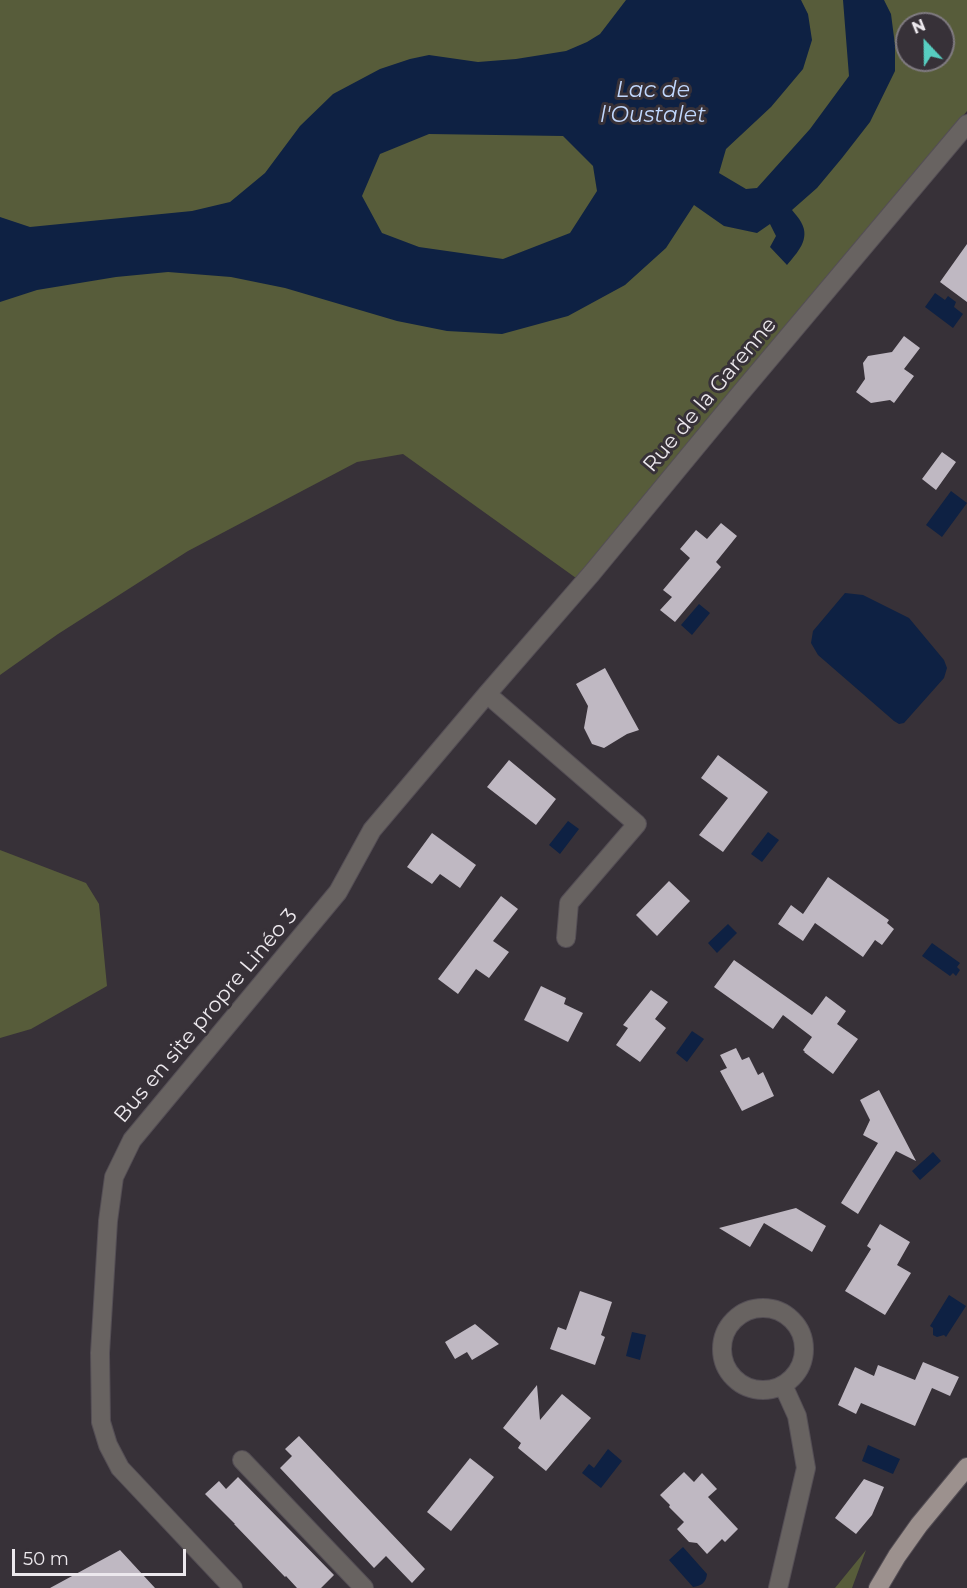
<!DOCTYPE html>
<html>
<head>
<meta charset="utf-8">
<style>
	body { margin:0 }
	#map { position:relative; width:967px; height:1588px; overflow:hidden; background:#373138; font-family:Montserrat,sans-serif }
	canvas { display:block }
	.north { position:absolute; left:895px; top:12px; width:60px; height:60px; box-sizing:border-box; background:#373138; border:2px solid #7f7a80; border-radius:50%; rotate:338deg; font-size:16px; font-weight:700; line-height:24px; text-align:center; color:#ece8ed }
	.north::after { content:''; display:block; margin:auto; width:21px; height:27px; background:#57cec1; clip-path:polygon(50% 0,100% 100%,50% 72%,0 100%) }
	.scale { position:absolute; left:12px; top:1549px; width:174px; height:27px; box-sizing:border-box; border:3px solid #ece8ed; border-top:0; padding-left:8px; font-size:18px; line-height:21px; white-space:nowrap; color:#ece8ed; -webkit-text-stroke:4px #373138; paint-order:stroke }
</style>
</head>
<body>
<div id="map">
<canvas width="967" height="1588"></canvas>
<div class="north">N</div>
<div class="scale">50 m</div>
</div>
<script>
const context = document.querySelector('canvas').getContext('2d');
context.lineJoin = 'round';
function paint(path, color) { context.fillStyle = color; context.fill(path, 'evenodd'); }
function strokePath(path, color, width, dash) { context.strokeStyle = color; context.lineWidth = width; context.lineCap = dash ? 'butt' : 'round'; context.setLineDash(dash || []); context.stroke(path); }
function drawText(font, color, halo, rows, align = 'center') {
  context.font = font + ' Montserrat,sans-serif'; context.lineWidth = 6; context.setLineDash([]); context.textBaseline = 'middle'; context.strokeStyle = halo; context.fillStyle = color; for (const [text, x, y, turn = 0] of rows) {
    context.save(); context.translate(x, y); context.rotate((+turn || 0) * Math.PI / 180); context.textAlign = isNaN(turn) ? turn : align; if (halo) context.strokeText(text, 0, 0); context.fillText(text, 0, 0); context.restore();
  }
}
const green = new Path2D(`
	M0 0H967V111L576 578 403 454 357 462 188 551 58 634 0 675ZM907 24H943V60H907Z
	M0 850 86 883 99 904 107 986 31 1029 0 1038Z
	M866 1550 852 1588H835Z`);
const water = new Path2D(`
	M626 0H801L808 14 812 40 803 69 771 107 726 149 719 173 746 189 757 188 810 129 849 76 843 0H884L891 14 895 45V71L870 122 842 158 817 188 792 210C795 214 799 218 801 222 811 239 797 253 787 265L770 247 776 236 770 224 757 233 724 226 694 205 666 248 625 285 568 316 502 334 447 331 397 321 285 288 231 277 168 272 116 277 37 290 0 302V217L30 227 192 211 230 202 265 173 300 126 333 94 380 69 410 59 429 55 478 62 516 59 566 51 587 42 600 34ZM429 134 563 136 593 166 597 191 570 233 503 259 419 247 382 233 362 196 380 154Z
	M935 293 945 300 948 296 956 302 954 307 963 314 953 328 925 307Z
	M951 491 967 503 942 537 926 525Z
	M845 593 863 595 909 618 944 660 947 668 944 678 904 723 899 724 894 721 818 655 811 643 813 631Z
	M699 604 710 613 692 635 681 625Z
	M568 821 579 829 560 854 549 845Z
	M768 832 779 840 762 862 751 854Z
	M728 924 737 933 717 953 708 943Z
	M932 943 960 963 957 967 960 970 956 976 953 973 950 976 922 956Z
	M692 1031 704 1039 687 1062 676 1053Z
	M933 1152 941 1161 920 1180 912 1171Z
	M949 1295 966 1306 946 1337 944 1335 937 1337 933 1335V1328L930 1326Z
	M632 1332 646 1335 640 1360 626 1356Z
	M868 1445 900 1459 893 1474 862 1461Z
	M608 1449 622 1461 601 1488 582 1473 589 1464 594 1468Z
	M683 1547 707 1574C706 1583 701 1586 693 1587L669 1560Z`);
const building = new Path2D(`
	M967 244V302L940 282Z
	M904 336 920 348 904 369 914 376 894 403 890 400 871 403 856 392 865 379 863 363 868 356 892 352Z
	M942 452 956 462 936 490 922 479Z
	M721 523 737 536 716 562 721 567 675 622 660 610 672 597 663 590 690 558 680 549 696 530 707 539Z
	M605 668 639 730 627 734 604 748 592 744 584 728 588 706 576 684Z
	M718 755 768 792 723 852 699 835 728 798 701 778Z
	M509 760 556 799 536 825 487 787Z
	M432 833 476 865 460 888 440 874 432 884 407 867Z
	M828 877 889 920 887 923 894 929 882 945 875 940 863 957 815 923 803 941 778 924 791 905 803 914Z
	M669 881 690 901 657 936 636 915Z
	M501 896 518 909 493 941 509 952 489 978 476 969 458 994 438 979Z
	M734 960 812 1015 826 996 846 1011 837 1024 858 1039 833 1074 804 1052H805L803 1050 812 1037 783 1015 773 1029 714 987Z
	M541 986 566 998 564 1004 583 1013 568 1042 524 1020Z
	M651 990 668 1002 655 1019 666 1028 640 1062 616 1045 628 1028 623 1025Z
	M736 1048 742 1060 749 1057 758 1075 763 1072 774 1096 742 1111 720 1071 727 1068 720 1055Z
	M879 1090 916 1161 896 1151 858 1214 841 1203 878 1143 863 1135 870 1120 860 1100Z
	M796 1208 826 1226 812 1252 764 1223 750 1247 719 1228Z
	M880 1224 910 1242 897 1265 911 1273 885 1315 845 1291 871 1249 867 1246Z
	M580 1291 612 1302 601 1335 605 1337 595 1365 550 1349 558 1327 566 1330Z
	M475 1324 499 1344 472 1360 467 1352 455 1359 445 1342Z
	M923 1362 959 1377 950 1396 932 1388 915 1426 861 1403 856 1414 838 1405 855 1367 874 1376 878 1365 915 1380Z
	M537 1385 540 1420 562 1394 591 1418 546 1471 518 1448 521 1443 503 1428Z
	M299 1436 425 1569 412 1583 386 1556 374 1568 280 1468 292 1456 285 1449Z
	M470 1458 494 1477 451 1531 427 1512Z
	M684 1472 694 1482 702 1473 717 1489 708 1497 738 1529 725 1542 722 1539 707 1554 697 1543 689 1542 677 1529 684 1522 669 1507 670 1505 660 1495Z
	M238 1477 334 1575 321 1588H297L286 1576 285 1577 234 1524H235L205 1494 219 1481 226 1489Z
	M864 1479 884 1487 872 1515 856 1534 835 1518Z
	M120 1550 155 1588H50Z`);
const minor = new Path2D(`
	M487 694 637 824 569 903 566 938
	M722 1349a41 41 0 1 1 82 0a41 41 0 1 1-82 0Z
	M242 1460 364 1588
	M233 1588 120 1468 108 1445 101 1422 100 1353 108 1221 114 1177 132 1140 338 892 372 830 487 694 592 573 739 395 967 124
	M778 1588 806 1468 797 1416 783 1385`);
const major = new Path2D(`
	M878 1588 897 1556 919 1525 967 1467`);
const streetNames = [
	["Rue de la Garenne",710,395,-50],
	["Bus en site propre Linéo 3",206,1016,-50]
];
const waterNames = [
	["Lac de",653,91],
	["l'Oustalet",653,116]
];
paint(green, '#575c3a');
paint(water, '#0e2143');
paint(building, '#bfb8c2');
strokePath(minor, '#544e55', 20);
strokePath(major, '#544e55', 20);
strokePath(minor, '#686361', 18);
strokePath(major, '#9c918e', 18);
drawText('21px', '#ece8ed', '#373138', streetNames);
drawText('italic 22px', '#c0d7fd', '#373138', waterNames);
</script>
</body>
</html>
